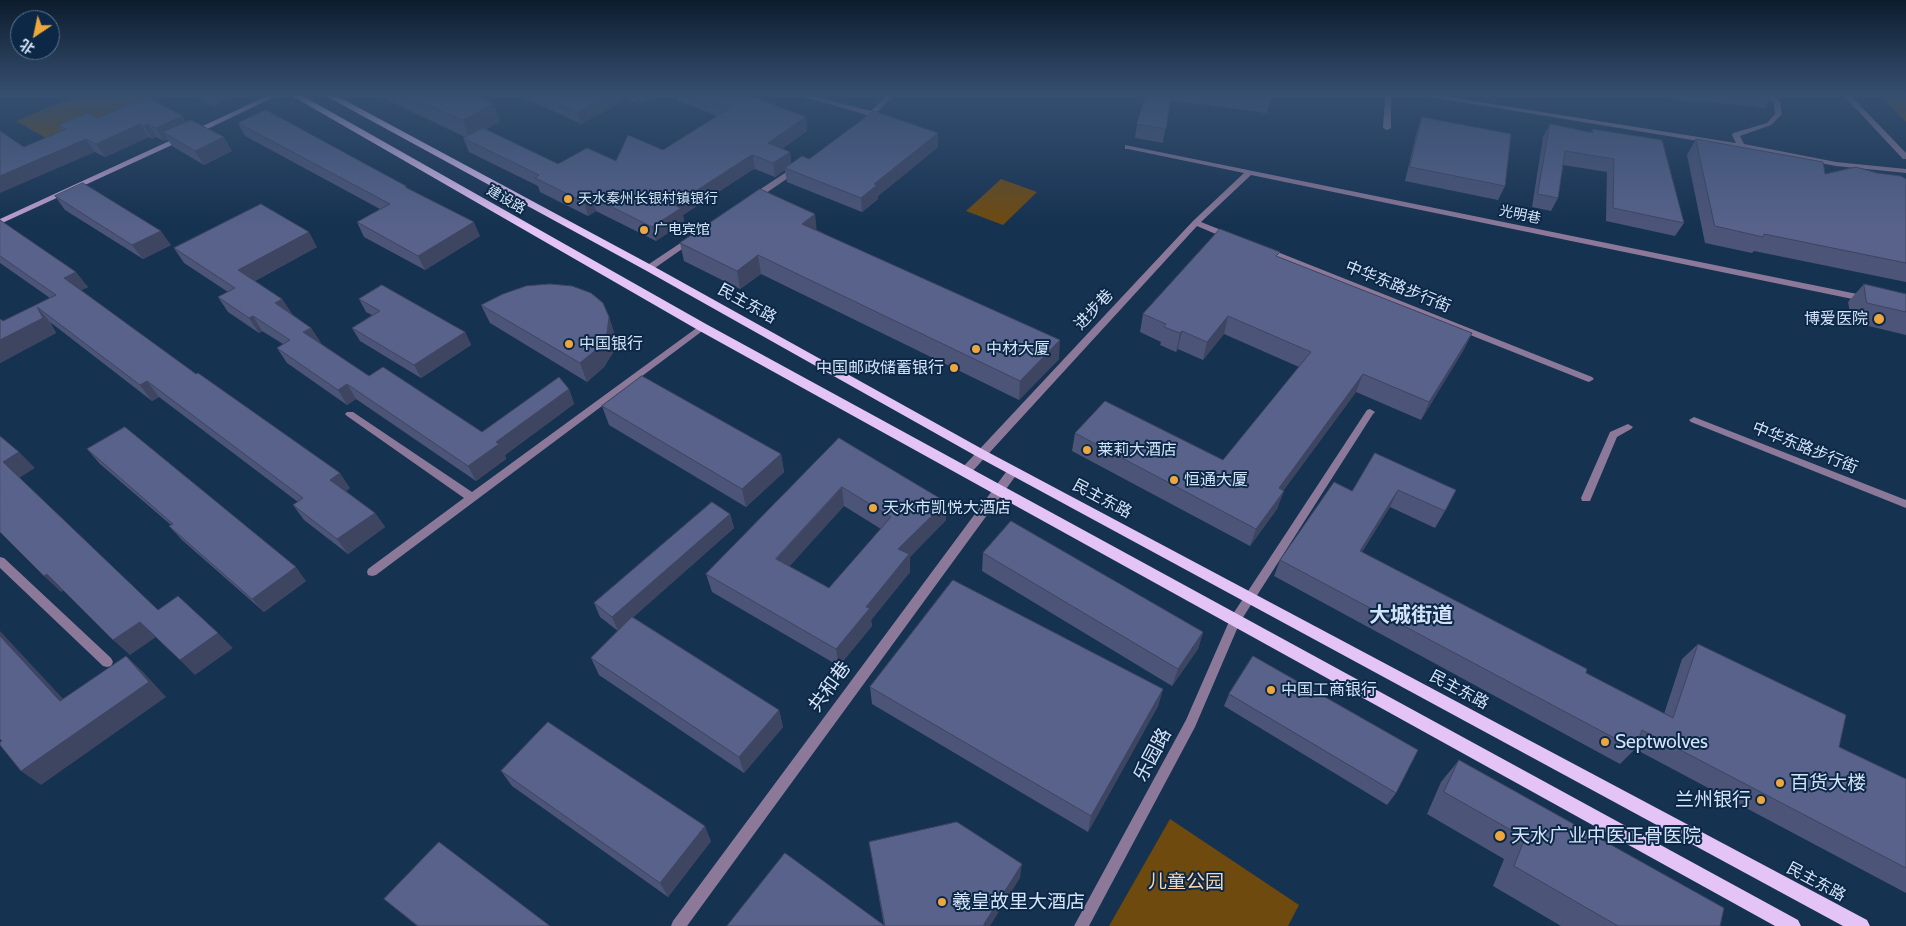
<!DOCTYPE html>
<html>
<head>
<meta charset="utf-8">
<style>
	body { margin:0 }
	#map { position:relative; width:1906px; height:926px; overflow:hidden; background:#163251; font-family:Cabin,"Noto Sans SC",sans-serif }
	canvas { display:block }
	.north { position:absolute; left:10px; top:10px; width:50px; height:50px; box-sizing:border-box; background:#0c2846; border:1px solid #5c738d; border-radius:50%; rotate:214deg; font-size:14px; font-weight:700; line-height:20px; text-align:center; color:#d3e3f8 }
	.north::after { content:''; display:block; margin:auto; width:18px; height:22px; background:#eea73d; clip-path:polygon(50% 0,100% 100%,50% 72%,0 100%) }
</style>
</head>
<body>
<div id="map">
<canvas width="1906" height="926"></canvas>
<div class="north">北</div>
</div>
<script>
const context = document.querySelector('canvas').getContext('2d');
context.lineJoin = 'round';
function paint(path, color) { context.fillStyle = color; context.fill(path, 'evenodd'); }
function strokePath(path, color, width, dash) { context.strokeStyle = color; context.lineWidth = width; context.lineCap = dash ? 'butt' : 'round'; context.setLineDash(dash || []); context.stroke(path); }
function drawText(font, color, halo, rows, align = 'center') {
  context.font = font + ' Cabin,"Noto Sans SC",sans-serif'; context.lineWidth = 4; context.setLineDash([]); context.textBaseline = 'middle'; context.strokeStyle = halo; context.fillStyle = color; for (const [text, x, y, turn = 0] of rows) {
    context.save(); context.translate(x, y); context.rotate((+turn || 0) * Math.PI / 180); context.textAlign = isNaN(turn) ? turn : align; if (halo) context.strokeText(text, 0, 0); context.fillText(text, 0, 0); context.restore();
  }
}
const green = new Path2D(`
	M76 96H156L51 141 16 121Z
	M1880 96H1906V122Z
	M1001 179 1037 192 1003 225 966 211Z
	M1170 819 1299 905 1288 926H1109Z`);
const street = new Path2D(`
	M801 96H813L871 111 886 96H893L868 121 866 122 862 120 867 115Z
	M1385 96H1391V128L1387 130 1383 128Z
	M1424 96H1442L1736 143 1732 135 1733 133 1767 123 1775 114 1774 103 1766 96H1774L1780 102 1782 114 1771 125 1740 136 1744 144 1836 162 1906 169V173L1836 166 1741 148Z
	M1844 96H1851L1906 153V159H1903Z
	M1125 145 1867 296 1871 299 1867 302 1251 175 1201 222 1231 234V238H1225L1197 226 969 475H961L960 472 961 469 1193 221 1244 173 1128 149H1125Z
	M794 167H800L801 169 756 200H750V196Z
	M688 238H694L695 240 652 270H646V266Z
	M1264 249H1270L1592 377 1594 379 1589 382 1586 381 1264 253Z
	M702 324 706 327 705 329 376 575 372 576 368 575 367 572 368 569 464 498 347 416 345 414 347 412H353L472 492Z
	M1370 409 1375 412 1373 414 1240 622 1195 727 1089 926H1074L1186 720 1231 617 1367 410Z
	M1694 417 1906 500V508L1691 422 1689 420Z
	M1628 424 1633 427 1631 429 1617 437 1590 501H1582L1581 498 1610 432Z
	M1013 467 1018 471 1017 474 687 926H671L673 921 1009 468Z
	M0 557 4 558 111 658 113 662 111 666 107 667 103 666 0 568Z`);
const secondary = new Path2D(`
	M267 96H276L197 134 190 132Z
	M178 137 185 139 0 224V219Z`);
const primary = new Path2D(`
	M292 96H303L706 324 1798 920 1801 926H1775L698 330Z
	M326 96H337L653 266 984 450 1867 920 1870 926H1843L976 456 645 270Z`);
const wall = new Path2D(`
	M197 96H229L213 107Z
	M379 96H476L500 122 486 129 558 164 616 161 663 150 717 116 679 101 678 96H750L806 117 807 131 782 149 790 152 791 163 809 159 938 133V147L878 196V199L862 212 787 182 785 170 775 177 755 169 752 170 683 215 684 222 656 241 596 211 588 216 540 192 538 186 469 152 463 138 465 137Z
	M521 96H653L638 104 627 99 581 124Z
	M1146 96H1271L1267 113 1170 100 1163 143 1135 138 1137 124Z
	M1667 96H1772L1765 108 1700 101H1683Z
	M1422 117 1505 186 1498 200 1405 181 1417 131Z
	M98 118 187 122 232 151 204 165 172 146 168 140 164 141 156 137 152 139 149 137 105 157 95 152 24 147 62 131 58 125Z
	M238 123 406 186 407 188 480 236 425 270 364 237 357 222 380 209 245 136Z
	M1550 124 1591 132 1592 129 1684 223 1675 236 1606 221 1607 172 1563 165 1558 198 1551 211 1532 207 1543 137Z
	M1696 139 1825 174 1877 173 1906 179V282L1754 251 1752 253 1705 243 1687 155Z
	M55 196 171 245 143 259 65 210Z
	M0 220 88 287 81 290 350 488 346 491 375 513 385 527 348 554 304 520 293 505 298 502 159 397 152 401 50 322 56 333 0 363V319L3 321 50 298 0 263Z
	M817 230 1059 359 1019 400 761 274 740 289 684 261 680 243Z
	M317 247 255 281 282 299 292 314 311 328 321 343H320L369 376 482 432 569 389 574 404 505 455 506 459 476 481 356 399 347 405 287 363 277 348 283 344 262 331 259 333 228 312 218 297 228 292 184 263 174 248Z
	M1278 257 1472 333 1463 351 1421 420 1356 392 1283 491 1277 509 1250 546 1072 451 1075 433 1223 460 1299 367 1224 334 1203 360 1178 349 1176 352 1160 345 1161 342 1140 332 1143 314Z
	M1864 284 1906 294V335L1852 322 1848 302Z
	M359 299 465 332 471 345 421 378 360 341 352 328 372 315 366 312Z
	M481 305 609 317 615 336 614 351 604 367 587 382 490 323Z
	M602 406 781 454 784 472 746 507 609 425Z
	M839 438 946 520 910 557V572L871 620 872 626 839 666 712 592 706 574ZM844 506 881 529 829 588 789 566Z
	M87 449 306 581 264 612 182 540 169 526 171 525 100 464Z
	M1375 453 1445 511 1435 528 1390 507 1362 552 1586 673 1664 714 1682 659 1698 644 1839 747 1906 779V893L1635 749 1620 764 1274 576 1280 560 1352 491Z
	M730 514 734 528 633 617 779 710 783 727 744 773 599 675 591 658 625 624 618 631 600 617 594 603Z
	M983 553 1203 632 1198 649 1172 686 982 571Z
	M870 687 1163 689 1158 706 1088 832 872 704Z
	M1229 694 1396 793 1387 805 1224 706Z
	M1459 760 1720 926H1561L1493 886 1504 859 1427 814 1441 782Z
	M501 771 711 841 668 897 512 786Z
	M869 842 1020 878 884 926Z
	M384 899 550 926H417Z`);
const shadedWall = new Path2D(`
	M207 96H229L213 107Z
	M606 96H626L627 99 581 124 577 112Z
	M636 96H653L638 104Z
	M494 104 500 122 469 138 463 120Z
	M183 116 191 129 163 132 168 140 164 141 156 128Z
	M806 117 807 131 770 157 768 143Z
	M140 124 149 137 105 157 96 144Z
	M148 124 156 137 152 139 144 126Z
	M938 133V147L878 196V199L862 212 861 198 874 184Z
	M224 137 232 151 204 165 195 151Z
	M86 139 95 152 0 193V176Z
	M790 152 792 166 785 168V170L775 177 773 163Z
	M753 155 755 169 752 170 683 215 684 222 656 241 652 227 674 205 750 156Z
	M592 197 596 211 588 216 584 202Z
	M815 214 817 233 802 224Z
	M474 222 480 236 425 270 418 256Z
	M161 231 171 245 143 259 132 245Z
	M309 232 317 247 247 285 238 270Z
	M758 255 761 274 740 289 737 271Z
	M76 272 88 287 76 293 64 278Z
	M282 299 292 314 275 303Z
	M37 307 50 322 56 333 0 363V340Z
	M253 316 262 331 259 333 249 318Z
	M1228 316 1224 334 1203 360 1207 342Z
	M609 317 615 336 614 351 604 367 587 382 580 363Z
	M311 328 321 343 313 348 303 332Z
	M1182 331 1178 349 1176 352 1180 333Z
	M465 332 471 345 421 378 414 365Z
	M1472 333 1463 351 1421 420 1429 402Z
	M1060 340 1059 359 1019 400 1020 381Z
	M1363 374 1356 392 1272 506 1279 488Z
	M147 381 159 397 152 401 140 385Z
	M347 384 356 399 347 405 338 390Z
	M569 389 574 404 505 455 506 459 476 481 468 466 496 442Z
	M19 452 35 468 19 478 3 462Z
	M781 454 784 472 746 507 742 489Z
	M340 473 350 488 340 495 330 480Z
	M842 487 844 506 780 577 776 559Z
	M1398 490 1390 507 1352 567 1360 551Z
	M1284 491 1277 509 1250 546 1256 529Z
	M946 502V520L910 557V572L871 620 872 626 839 666 836 649 866 607 898 549Z
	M375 513 385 527 348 554 337 539Z
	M730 514 734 528 618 631 612 617Z
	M296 567 306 581 264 612 252 599Z
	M47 574 64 590 61 592 44 576Z
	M140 622 156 637 130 655 113 640Z
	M0 631 79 716 60 701 0 636Z
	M1203 632 1198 649 1172 686 1178 669Z
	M218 633 233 648 195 675 180 660Z
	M126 656 143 672 166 697 41 785 21 771Z
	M1163 689 1158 706 1088 832 1091 816Z
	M779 710 783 727 744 773 739 757Z
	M705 826 711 841 668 897 660 883Z
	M1022 864 1020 878 990 926H984V924Z`);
const building = new Path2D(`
	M409 96H476L494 104 463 120Z
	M544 96H606L577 112Z
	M699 96H750L806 117 768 143 790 152 773 163 753 155 750 156 674 205 681 208 652 227 592 197 584 202 535 178 539 175 463 138 483 128 558 164 587 148 616 161 628 135 663 150 730 108Z
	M1146 96H1171L1166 129 1137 124Z
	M1244 96H1271V100Z
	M147 97 183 116 156 128 148 124 144 126 140 124 96 144 86 139 0 176V131L24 147 66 129 58 125 87 113 98 118Z
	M266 110 406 186 405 187 474 222 418 256 357 222 390 204 238 123Z
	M874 111 938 133 874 184 877 185 861 198 785 168 802 156 809 159Z
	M1422 117 1511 134 1505 186 1410 167Z
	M191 120 224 137 195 151 163 132Z
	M1550 124 1593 133 1592 129 1662 140 1684 223 1613 208 1614 159 1565 151 1558 198 1538 194Z
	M1696 139 1823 162 1825 174 1856 167 1877 173 1901 176 1906 179V263L1764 234 1763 237 1715 226Z
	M83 183 161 231 132 245 55 196Z
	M760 189 815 214 802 224 1060 340 1020 381 758 255 737 271 680 243Z
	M261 204 309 232 238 270 282 299 275 303 311 328 303 332 369 376 383 367 482 432 559 377 569 389 496 442 499 444 468 466 347 384 338 390 277 348 290 340 253 316 249 318 218 297 235 288 174 248Z
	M0 220 76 272 64 278 196 374 198 373 340 473 330 480 375 513 337 539 293 505 303 498 147 381 140 385 37 307 43 318 0 340V319L3 321 56 295 0 256Z
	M1220 229 1280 252 1276 256 1472 333 1429 402 1363 374 1279 488 1284 491 1256 529 1075 433 1105 401 1223 460 1311 352 1228 316 1207 342 1182 331 1180 333 1164 327 1166 324 1143 314Z
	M550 284 572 286 591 293 603 303 609 317 607 333 597 349 580 363 481 305 503 294 526 286Z
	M1864 284 1906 294V312L1867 303Z
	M382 285 465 332 414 365 352 328 380 311 359 299Z
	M642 376 781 454 742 489 602 406Z
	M125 427 296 567 252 599 169 526 173 524 87 449Z
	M0 436 19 452 3 462 158 610 178 596 218 633 180 660 140 622 113 640 47 574 44 576 0 532Z
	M839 438 946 502 898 549 909 554 866 607 870 608 836 649 706 574ZM842 487 891 517 829 588 776 559Z
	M1375 453 1456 490 1445 511 1398 490 1360 551 1587 669 1586 673 1673 718 1698 644 1846 715 1839 747 1906 779V868L1642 730 1635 749 1280 560 1334 482 1352 491Z
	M712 502 730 514 612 617 594 603Z
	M1011 521 1203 632 1178 669 983 553Z
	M953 580 1163 689 1091 816 870 687Z
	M632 617 779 710 739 757 591 658Z
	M0 636 60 701 126 656 149 682 21 771 0 745V742L2 741 0 739Z
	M1253 656 1418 750 1396 793 1229 694Z
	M548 722 705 826 660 883 501 771Z
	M1459 760 1724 908 1720 926H1618L1514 866 1525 838 1444 792Z
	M957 822 1022 864 984 924V926H885L869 842Z
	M439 842 550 926H418L384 899Z
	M785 853 885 926H727Z`);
const markers = [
	[568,199,5,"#eea73d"],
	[644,230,5,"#eea73d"],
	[1879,319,6,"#eea73d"],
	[569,344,5,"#eea73d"],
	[976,349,5,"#eea73d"],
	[954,368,5,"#eea73d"],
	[1087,450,5,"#eea73d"],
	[1174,480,5,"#eea73d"],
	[873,508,5,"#eea73d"],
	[1271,690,5,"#eea73d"],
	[1605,742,5,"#eea73d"],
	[1780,783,5,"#eea73d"],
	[1761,800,5,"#eea73d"],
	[1500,836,6,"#eea73d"],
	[942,902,5,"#eea73d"]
];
const farPoinames = [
	["天水秦州长银村镇银行",578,199],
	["广电宾馆",654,230]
];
const farStreetnames = [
	["建设路",506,200,30],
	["光明巷",1520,215,12]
];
const streetNames = [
	["中华东路步行街",1398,287,22],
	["民主东路",747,304,29],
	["进步巷",1094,310,-47],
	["中华东路步行街",1805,448,22],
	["民主东路",1102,499,28],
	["民主东路",1459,690,28],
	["民主东路",1816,882,28]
];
const poiNames = [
	["博爱医院",1868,319,"right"],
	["中国银行",579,344],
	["中材大厦",986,349],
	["中国邮政储蓄银行",944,368,"right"],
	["莱莉大酒店",1097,450],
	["恒通大厦",1184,480],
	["天水市凯悦大酒店",883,508],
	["中国工商银行",1281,690]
];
const nearStreetnames = [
	["共和巷",830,687,-54],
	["乐园路",1153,755,-62]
];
const nearPoinames = [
	["Septwolves",1615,742],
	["百货大楼",1790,783],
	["兰州银行",1751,800,"right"],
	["天水广业中医正骨医院",1511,836],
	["羲皇故里大酒店",952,902]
];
const nearParknames = [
	["儿童公园",1186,882]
];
const districtNames = [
	["大城街道",1411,616]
];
paint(green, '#6f4a0e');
paint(street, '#8c7898');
paint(secondary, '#c0a0d2');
paint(primary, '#e4c3f7');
paint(wall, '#4c5478');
paint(shadedWall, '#3e4561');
paint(building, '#58628b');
strokePath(building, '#3e4561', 1);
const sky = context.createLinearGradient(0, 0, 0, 226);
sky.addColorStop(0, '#0c1c2d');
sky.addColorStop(0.42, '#364f70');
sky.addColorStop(1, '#364f7000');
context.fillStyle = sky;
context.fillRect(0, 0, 1906, 226);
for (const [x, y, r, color] of markers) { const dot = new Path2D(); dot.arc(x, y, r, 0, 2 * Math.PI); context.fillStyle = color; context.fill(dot); strokePath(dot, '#0c2846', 2); }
drawText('14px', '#d3e3f8', '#0c2846', farPoinames, 'left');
drawText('14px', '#d3e3f8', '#0c2846', farStreetnames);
drawText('16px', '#d3e3f8', '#0c2846', streetNames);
drawText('16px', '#d3e3f8', '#0c2846', poiNames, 'left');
drawText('19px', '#d3e3f8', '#0c2846', nearStreetnames);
drawText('19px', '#d3e3f8', '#0c2846', nearPoinames, 'left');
drawText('19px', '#f4d6b2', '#0c2846', nearParknames);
drawText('bold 21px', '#d3e3f8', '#0c2846', districtNames);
</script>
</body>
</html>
